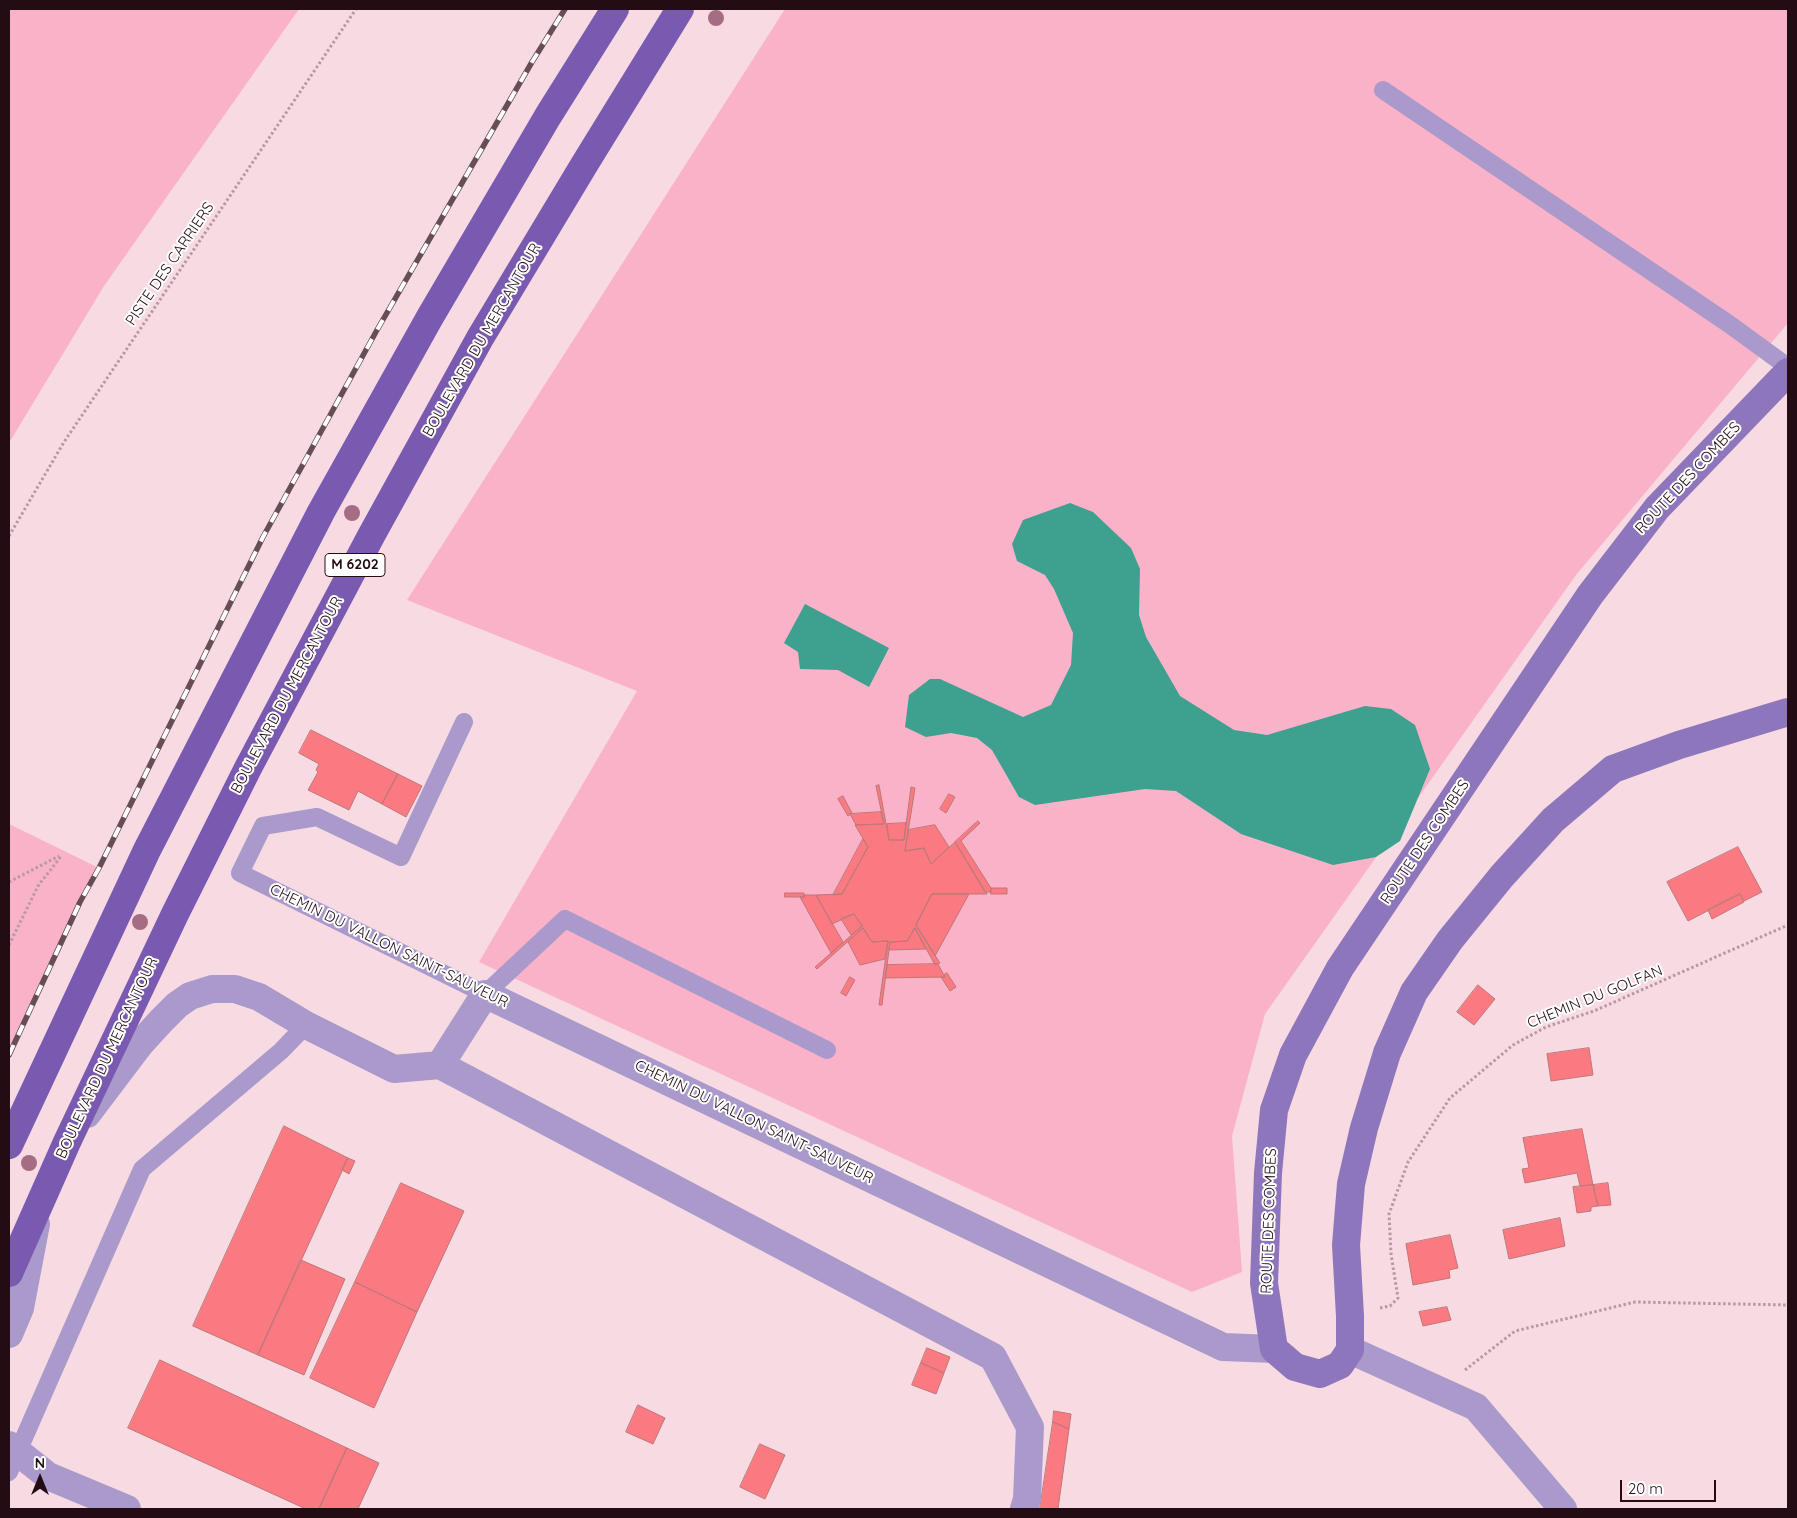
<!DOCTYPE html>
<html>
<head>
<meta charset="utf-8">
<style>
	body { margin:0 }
	#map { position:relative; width:1797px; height:1518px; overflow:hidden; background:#f7dae2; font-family:Quicksand,sans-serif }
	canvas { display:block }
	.frame { position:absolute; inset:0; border:10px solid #240c15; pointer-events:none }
	.north { position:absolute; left:15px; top:1453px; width:50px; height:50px; -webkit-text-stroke:4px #fff; paint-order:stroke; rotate:0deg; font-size:14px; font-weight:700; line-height:20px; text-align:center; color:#240c15 }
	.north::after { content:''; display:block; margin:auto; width:18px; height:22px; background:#240c15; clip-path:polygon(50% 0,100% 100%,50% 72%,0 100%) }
	.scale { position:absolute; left:1620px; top:1480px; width:96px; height:22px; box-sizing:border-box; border:2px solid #240c15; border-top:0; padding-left:6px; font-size:15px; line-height:18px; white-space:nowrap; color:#240c15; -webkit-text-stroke:4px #fff; paint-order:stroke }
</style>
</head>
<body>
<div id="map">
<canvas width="1797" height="1518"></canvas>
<div class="frame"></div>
<div class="north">N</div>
<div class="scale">20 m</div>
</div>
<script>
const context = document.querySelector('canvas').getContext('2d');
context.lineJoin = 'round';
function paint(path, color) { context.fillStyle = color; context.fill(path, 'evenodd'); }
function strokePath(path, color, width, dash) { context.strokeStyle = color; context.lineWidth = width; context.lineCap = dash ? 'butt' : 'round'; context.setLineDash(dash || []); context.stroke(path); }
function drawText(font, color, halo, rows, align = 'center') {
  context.font = font + ' Quicksand,sans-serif'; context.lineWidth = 4; context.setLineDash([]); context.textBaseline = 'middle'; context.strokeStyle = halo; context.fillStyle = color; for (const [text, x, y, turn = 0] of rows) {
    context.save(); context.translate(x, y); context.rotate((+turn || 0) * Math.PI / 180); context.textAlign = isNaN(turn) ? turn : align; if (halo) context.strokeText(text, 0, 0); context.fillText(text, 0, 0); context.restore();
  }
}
const green = new Path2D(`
	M9 9H299L104 286 9 443Z
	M785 9H1788V323L1576 575 1265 1014 1232 1136 1242 1272 1192 1292 479 962 637 691 407 600Z
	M9 824 99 868 80 902 9 1055Z`);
const water = new Path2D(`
	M1070 503 1093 512 1131 548 1140 569 1139 615 1146 637 1180 696 1234 730 1267 735 1365 706 1391 709 1415 725 1430 769 1400 841 1376 857 1333 865 1241 834 1176 791 1145 789 1035 805 1019 797 992 750 977 738 951 733 926 737 905 727 909 695 930 679H940L1023 717 1051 705 1071 665 1073 633 1054 589 1045 575 1017 561 1012 544 1023 520Z
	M805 604 889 648 869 687 838 670 800 669 798 652 784 643Z`);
const building = new Path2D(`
	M311 730 398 774 382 804 358 791 349 810 308 790 318 772 316 770 319 764 299 753Z
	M398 774 422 786 406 817 382 804Z
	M879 785 889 840H904L911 787 915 788 905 851 924 848 931 864 955 842 987 894H932L916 925 940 963 935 965 915 928 907 941 890 942 882 1005H879L888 941 872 942 863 928 817 969 815 967 862 926 854 914 832 924 816 895 842 894 868 847 855 825 884 824 876 786Z
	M949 794 955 797 946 813 940 809Z
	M843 796 852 813 848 816 838 799Z
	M881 812 884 824 856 825 850 814Z
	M978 821 980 823 961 841 991 888V892H985L955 842Z
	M906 823 904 840H889L887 824Z
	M935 825 949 847 931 864 924 848 905 851 908 830Z
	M863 839 868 847 842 894 833 895Z
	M1738 847 1762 892 1744 901 1740 894 1688 921 1667 882Z
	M991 888H1007V894H991Z
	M785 893H804V897H785Z
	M932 894H969L935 956 916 925Z
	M1740 894 1744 902 1712 919 1708 910Z
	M804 895H816L843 942 831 953 800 897H804Z
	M854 914 862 926 851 935 841 919Z
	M863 928 872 942 888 941 885 959 860 965 848 942Z
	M915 928 926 949 889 950 890 942 907 941Z
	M938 964 945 977 885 978 887 965Z
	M947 973 956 987 950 991 941 977H945L944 975Z
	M850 977 855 980 846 996 841 993Z
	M1478 985 1495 999 1474 1025 1457 1012Z
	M1589 1048 1593 1075 1551 1081 1547 1054Z
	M284 1126 348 1158 258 1355 193 1326Z
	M1582 1129 1593 1185 1580 1186 1577 1173 1525 1183 1522 1169 1529 1168 1523 1138Z
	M348 1158 355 1161 349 1174 342 1170Z
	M401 1183 464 1211 417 1312 355 1282Z
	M1608 1183 1611 1205 1598 1206 1593 1185Z
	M1593 1185 1598 1206 1591 1207V1211L1577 1213 1573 1187Z
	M1560 1218 1565 1246 1509 1259 1503 1230Z
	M1450 1235 1458 1268 1449 1270 1450 1278 1413 1285 1406 1244Z
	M301 1260 345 1279 304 1375 258 1355Z
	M355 1282 417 1312 374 1408 310 1378Z
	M1447 1307 1451 1320 1423 1326 1419 1312Z
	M927 1348 950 1357 944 1373 921 1363Z
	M160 1360 347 1448 319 1509H306L128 1428Z
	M921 1363 944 1373 936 1394 912 1385Z
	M638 1405 665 1418 653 1444 626 1432Z
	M1054 1411 1071 1414 1069 1429 1053 1422Z
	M1053 1422 1069 1429 1058 1509H1040Z
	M760 1444 785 1455 765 1499 740 1487Z
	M347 1448 379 1463 358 1509H319Z`);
const path = new Path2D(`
	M9 536 64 442 356 9
	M9 882 59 856
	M9 945 38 886 62 855
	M1380 1308 1390 1306 1398 1298 1391 1254 1389 1214 1408 1162 1450 1098 1513 1045 1546 1027 1594 1011 1788 925
	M1465 1370 1515 1331 1635 1302 1788 1305`);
const lane = new Path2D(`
	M1383 90 1729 324 1788 367
	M464 722 401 857 317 817 263 826 240 873 485 994 565 919 827 1050
	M9 1472 142 1169 281 1051 306 1025`);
const street = new Path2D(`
	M440 1065 993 1357 1030 1427 1027 1499 1024 1509
	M87 1114 140 1044 161 1021 177 1005 190 996 212 989H235L259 997 306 1025 394 1069 440 1065 485 994 1223 1347 1274 1349
	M9 1334 20 1308 36 1224
	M1350 1350 1476 1407 1563 1509
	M9 1445 48 1476 127 1509`);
const secondary = new Path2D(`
	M1788 372 1657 508 1590 595 1340 968 1293 1055 1274 1110 1268 1173 1264 1283 1274 1349 1295 1367 1320 1374 1340 1365 1350 1350V1316L1346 1245 1351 1184 1364 1128 1387 1053 1414 992 1450 940 1502 876 1553 820 1613 769 1679 745 1788 712`);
const primary = new Path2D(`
	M9 1145 147 850 321 512 430 317 548 116 615 9
	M9 1273 67 1142 175 914 248 768 371 536 480 338 584 165 680 9`);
const rail = new Path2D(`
	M9 1055 80 902 99 868 263 537 377 330 532 62 565 9`);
const trees = [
	[716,18],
	[352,513],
	[140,922],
	[29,1163]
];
const shields = [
	[355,565,60]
];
const shieldNames = [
	["M 6202",355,565]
];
const streetNames = [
	["PISTE DES CARRIERS",170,264,-56],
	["BOULEVARD DU MERCANTOUR",482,340,-60],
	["ROUTE DES COMBES",1688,478,-47],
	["BOULEVARD DU MERCANTOUR",287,695,-62],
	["ROUTE DES COMBES",1425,842,-56],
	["CHEMIN DU VALLON SAINT-SAUVEUR",389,946,26],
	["CHEMIN DU GOLFAN",1595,997,-22],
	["BOULEVARD DU MERCANTOUR",107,1058,-65],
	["CHEMIN DU VALLON SAINT-SAUVEUR",754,1122,26],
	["ROUTE DES COMBES",1269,1221,-88]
];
paint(green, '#fab2c9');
paint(water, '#3ea08e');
paint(building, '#fb7980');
strokePath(building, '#bd7879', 1);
strokePath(path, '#b69aa3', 3, [2.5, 2.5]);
strokePath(lane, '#a99acb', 18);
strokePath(street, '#a99acb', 28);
strokePath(secondary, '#8d76bc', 28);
strokePath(primary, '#7a5ab1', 28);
strokePath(rail, '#674e56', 5.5);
strokePath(rail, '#fff', 4, [11]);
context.fillStyle = '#a46d83';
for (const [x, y] of trees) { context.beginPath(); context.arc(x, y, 8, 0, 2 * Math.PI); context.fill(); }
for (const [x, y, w] of shields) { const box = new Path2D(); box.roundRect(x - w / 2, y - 11.5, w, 23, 4); context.fillStyle = '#fff'; context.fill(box); strokePath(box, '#240c15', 1); }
drawText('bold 14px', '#240c15', null, shieldNames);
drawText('15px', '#240c15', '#fff', streetNames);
</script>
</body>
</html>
